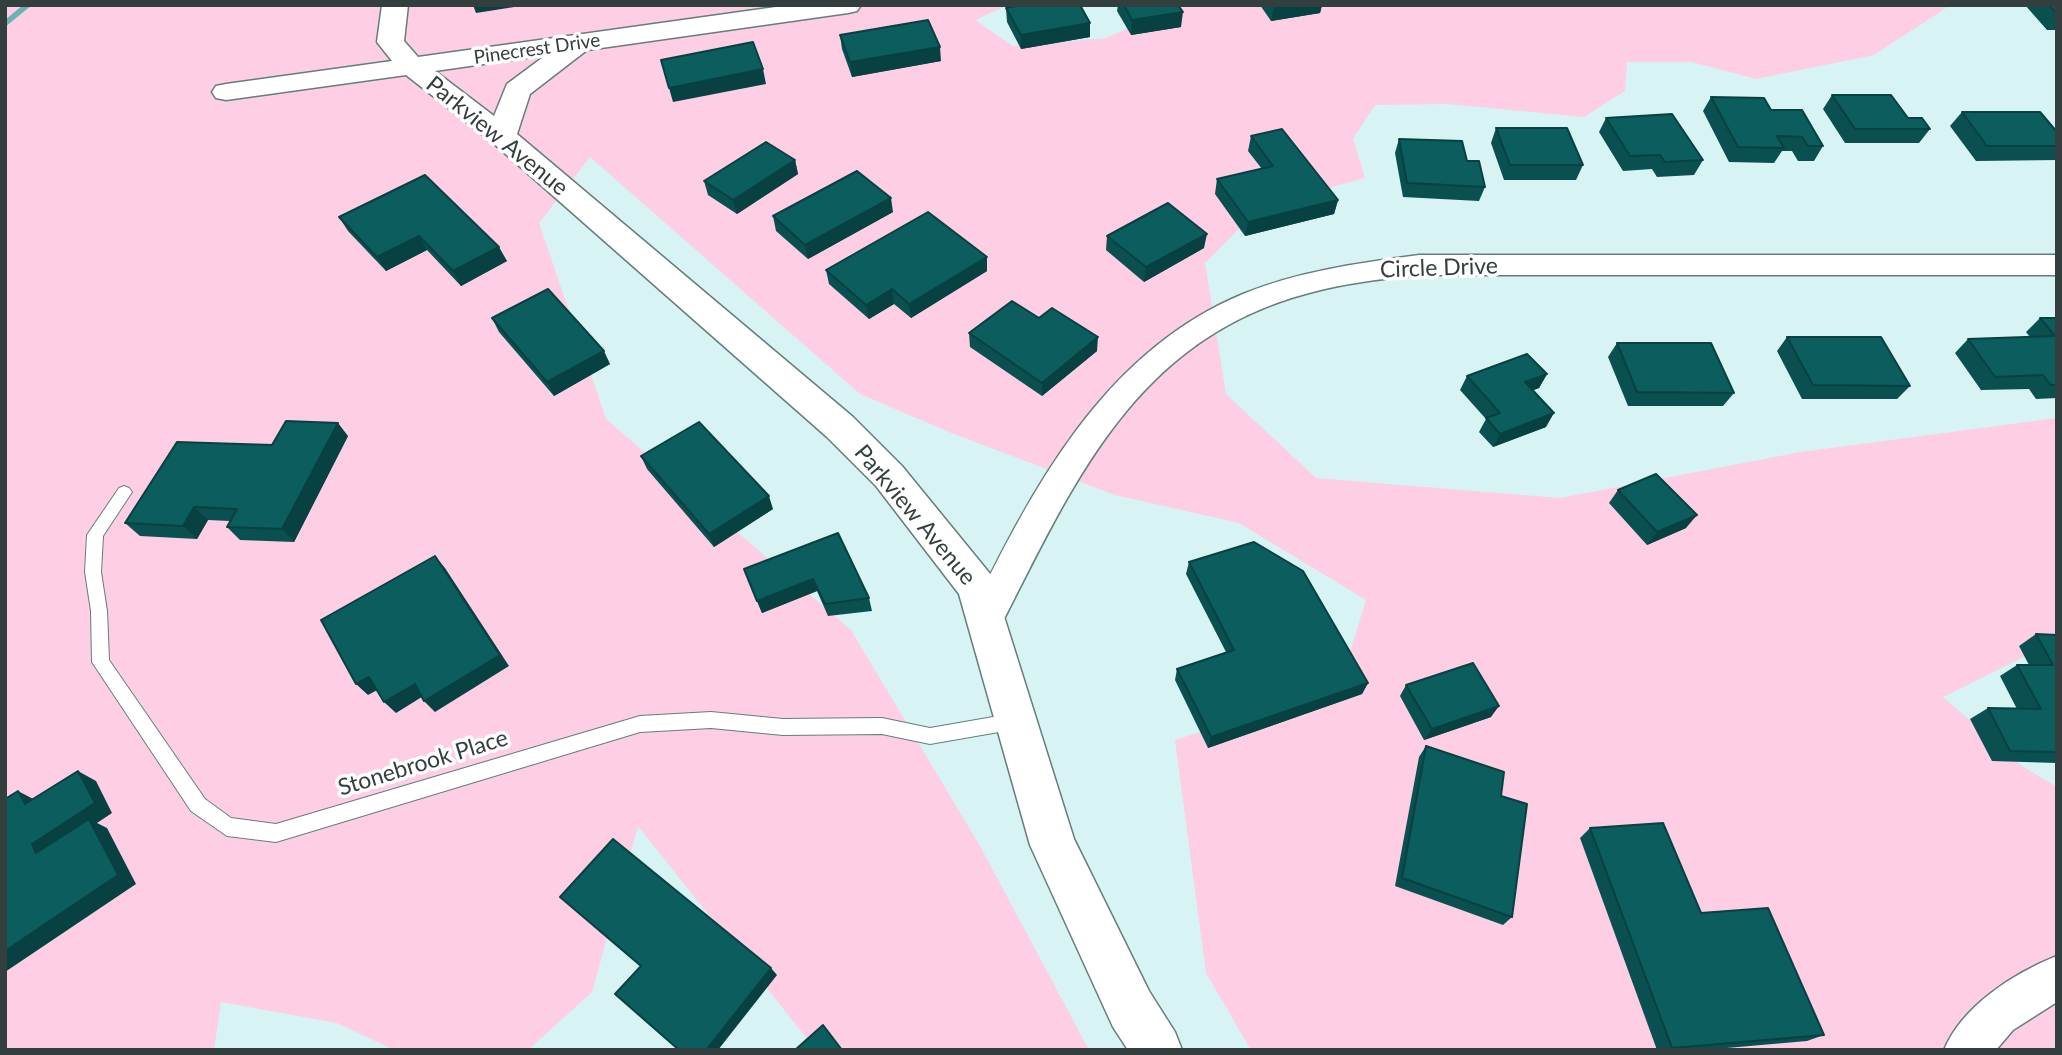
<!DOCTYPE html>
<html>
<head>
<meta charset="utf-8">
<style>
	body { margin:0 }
	#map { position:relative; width:2062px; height:1055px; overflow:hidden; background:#d8f3f3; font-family:Lato,sans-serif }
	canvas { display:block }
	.frame { position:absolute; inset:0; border:7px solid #333e3e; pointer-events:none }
</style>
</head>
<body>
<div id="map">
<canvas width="2062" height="1055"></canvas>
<div class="frame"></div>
</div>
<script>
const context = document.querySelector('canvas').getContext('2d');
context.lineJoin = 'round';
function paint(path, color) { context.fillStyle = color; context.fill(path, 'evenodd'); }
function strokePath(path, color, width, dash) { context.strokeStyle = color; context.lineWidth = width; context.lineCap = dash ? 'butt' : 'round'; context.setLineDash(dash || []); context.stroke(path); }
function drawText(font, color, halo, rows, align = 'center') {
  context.font = font + ' Lato,sans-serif'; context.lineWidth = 7; context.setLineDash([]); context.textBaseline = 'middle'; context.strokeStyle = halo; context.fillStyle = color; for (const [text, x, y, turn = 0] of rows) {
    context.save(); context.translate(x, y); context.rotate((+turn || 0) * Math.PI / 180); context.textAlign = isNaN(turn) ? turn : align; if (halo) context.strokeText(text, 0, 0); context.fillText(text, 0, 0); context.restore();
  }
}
const green = new Path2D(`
	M5 5H1008L975 20 1013 46 1106 38 1182 5H1944L1946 8 1874 55 1756 79 1692 62H1627L1625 91 1584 117 1447 104 1375 105 1353 139 1365 178 1306 194 1240 228 1205 263 1226 394 1316 478 1560 498 1801 452 2057 418V640L1943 697 2022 766 2057 787V1050H1251L1206 973 1175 740 1339 688 1366 600 1239 523 1115 495 949 432 860 394 590 157 539 223 606 419 851 630 980 846 1089 1050H816L638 826 592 992 528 1050H394L337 1023 221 1002 214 1050H5Z`);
const stream = new Path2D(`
	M23 5H32L5 27V20Z`);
const service = new Path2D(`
	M124 486 129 488 132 492 103 536 101 572 107 611 109 660 205 799 231 818 276 824 640 716 711 712 783 719 882 718 930 728 1016 713 1022 715 1025 721 1022 727 1016 729 930 744 882 734 783 735 711 728 640 732 276 842 227 836 191 811 92 662 91 611 85 572 87 535 119 488Z`);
const minor = new Path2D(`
	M1419 255H2057V275H1419C1382 279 1345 283 1309 293 1134 339 1073 484 998 631L986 635 974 631 968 620C1031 490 1103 352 1243 294 1299 271 1359 263 1419 255Z
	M2057 956V1002L2013 1030 1996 1050H1944C1962 1006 2014 973 2057 956Z`);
const tertiary = new Path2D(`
	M382 5H408L404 41 418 57 790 5H861L857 11 848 13 587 50 530 94 517 134 853 417 902 466 991 575 1074 839 1149 991 1175 1032 1182 1050H1128L1113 1027 1030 845 959 594 876 486 827 437 492 142 406 75 226 100 216 98 212 92 216 86 226 84 392 61 377 42ZM546 55 507 84 494 116 435 71Z`);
const wall = new Path2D(`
	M1118 5H1178L1181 27 1131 35 1117 11Z
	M1260 5H1322L1320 13 1271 21Z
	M2025 5H2057V30H2047Z
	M1006 8 1090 37 1021 49 1007 22Z
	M840 35 941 61 852 77 842 49Z
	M1832 95 1908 118 1930 129 1919 143H1845L1823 109Z
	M1711 97 1771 110 1823 146 1814 161H1798L1792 151H1782L1774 163 1729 162 1703 111Z
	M1962 112 2057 132V160L1976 161 1950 126Z
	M1606 118 1703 160 1694 175 1657 177 1652 169 1623 171 1599 132Z
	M1496 128 1583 165 1576 180H1504L1491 143Z
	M1251 136 1338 200 1334 214 1245 236 1215 194 1217 179 1262 169 1248 151Z
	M1399 139 1485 187 1479 201 1403 197 1395 153Z
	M795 160 798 174 737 214 708 195 704 181Z
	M425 175 507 261 461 286 427 250 386 271 348 231 339 217Z
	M893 212 808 259 776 231 773 216Z
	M1107 236 1204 248 1144 282 1106 250Z
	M987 257V271L911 318 894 304 869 319 829 284 826 270Z
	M492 318 610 364 554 396 499 332Z
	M1039 318 1097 351 1042 396 970 347 969 333Z
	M2040 318H2057V398L2036 399 2029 389 1981 390 1955 353 1968 339 2030 337 2026 332Z
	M1787 337 1910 386 1897 399H1802L1777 351Z
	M1617 343 1734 393 1723 406H1628L1608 357Z
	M1547 374 1539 388 1533 390 1546 427 1493 447 1479 432 1486 419 1460 390 1467 376Z
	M348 436 294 542 240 540 227 527 230 521 208 520 197 539 140 536 125 523 272 445Z
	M641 456 773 509 714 547 647 469Z
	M1618 490 1686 528 1647 545 1609 503Z
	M838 533 869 598 872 611 828 616 817 591 762 613 744 569Z
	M1189 562 1368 683 1362 694 1208 748 1175 680 1177 669 1226 652 1186 574Z
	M2036 634 2057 635V763L1992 761 1970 719 1988 708 2017 709 2000 676 2017 665H2029L2019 646Z
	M1406 685 1491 717 1424 740 1400 696Z
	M1426 746 1501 796 1512 917 1503 925 1395 886 1419 757Z
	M1590 828 1701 913 1824 1035 1807 1041 1704 1050H1657L1580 838Z`);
const shadedWall = new Path2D(`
	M473 5H527L476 13Z
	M1283 5H1322L1320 13 1271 21 1274 7Z
	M1183 12 1181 27 1131 35 1132 20Z
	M1090 23V37L1021 49V35Z
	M940 47 941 61 852 77 850 62Z
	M763 69 766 84 673 102 669 88Z
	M795 160 798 174 737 214 733 200Z
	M891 198 893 212 808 259 805 245Z
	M1338 200 1334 214 1245 236 1248 222Z
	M1207 234 1204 248 1144 282 1146 267Z
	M419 236 427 250 386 271 377 257Z
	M499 247 507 261 461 286 453 271Z
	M987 257V271L911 318 909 304Z
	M892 289 894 304 869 319 866 305Z
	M1098 337 1097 351 1042 396V383Z
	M604 351 610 364 554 396 547 382Z
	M1547 374 1539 388 1518 396 1525 382Z
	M1554 413 1546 427 1493 447 1500 434Z
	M338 423 348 436 294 542 282 529Z
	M769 496 773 509 714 547 709 534Z
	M194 507 208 520 197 539 183 526Z
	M1697 515 1686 528 1647 545 1657 532Z
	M435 556 445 568 509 666 435 712 424 701Z
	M813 579 817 591 762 613 757 601Z
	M369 677 381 688 368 695 356 684Z
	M1368 683 1362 694 1208 748 1211 737Z
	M415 684 425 695 396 713 384 702Z
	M1499 706 1491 717 1424 740 1432 729Z
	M78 771 96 781 112 813 97 823 107 828 136 884 5 972V951L36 853 32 844Z
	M18 791 37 801 25 804Z
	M771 968 777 975 718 1050H706Z`);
const building = new Path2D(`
	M1022 5H1080L1090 23 1021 35 1006 8Z
	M1124 5H1178L1183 12 1132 20Z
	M2049 5H2057V14Z
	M928 20 940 47 850 62 840 35Z
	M753 42 763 69 669 88 661 60Z
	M1832 95H1891L1908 118H1922L1930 129H1855Z
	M1711 97 1764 98 1771 110H1802L1823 146H1808L1802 137 1777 136 1784 148 1738 147Z
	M1962 112H2040L2057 132V146H1987Z
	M1672 114 1703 160 1665 162 1660 155 1630 156 1606 118Z
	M1496 128H1567L1583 165H1510Z
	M1282 129 1338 200 1248 222 1217 179 1273 166 1251 136Z
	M1399 139 1462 141 1467 161H1479L1485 187 1407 183Z
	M766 142 795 160 733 200 704 181Z
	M857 171 891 198 805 245 773 216Z
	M425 175 499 247 453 271 419 236 377 257 339 217Z
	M1168 203 1207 234 1146 267 1107 236Z
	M928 212 987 257 909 304 892 289 866 305 826 270Z
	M548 289 604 351 547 382 492 318Z
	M1012 301 1039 318 1052 308 1098 337 1042 383 969 333Z
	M2040 318H2057V385H2051L2043 375 1995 377 1968 339 2055 336Z
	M1787 337H1881L1910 386 1813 385Z
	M1617 343H1711L1734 393 1637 392Z
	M1527 354 1547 374 1525 382 1554 413 1500 434 1486 418 1500 413 1467 376Z
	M286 421 338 423 282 529 227 527 237 509 194 507 183 526 125 523 177 442 272 445Z
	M699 422 769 496 709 534 641 456Z
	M1656 474 1697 515 1657 532 1618 490Z
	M838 533 869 598 825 604 813 579 757 601 744 569Z
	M1254 542 1303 571 1368 683 1211 737 1177 669 1234 650 1189 562Z
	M435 556 500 655 424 701 415 684 384 702 369 677 356 684 321 620Z
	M2036 634 2057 635V752L2010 751 1988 708 2041 709 2017 665H2053Z
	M1473 663 1499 706 1432 729 1406 685Z
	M1426 746 1504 772 1501 796 1527 804 1512 917 1402 878Z
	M78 771 95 803 32 844 36 853 89 819 118 875 5 951V799L18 791 25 804Z
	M1663 823 1701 913 1768 908 1824 1035 1672 1048 1590 828Z
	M613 839 771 968 706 1050H679L615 994 641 966 560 897Z
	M823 1025 842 1050H795Z`);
const farStreetnames = [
	["Pinecrest Drive",537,49,-8]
];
const streetNames = [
	["Parkview Avenue",497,136,39],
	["Circle Drive",1439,268,-2],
	["Parkview Avenue",915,515,50],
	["Stonebrook Place",423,763,-17]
];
paint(green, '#fdcee4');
paint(stream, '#6bb1b1');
strokePath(service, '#657e7d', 2);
strokePath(minor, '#657e7d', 3);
strokePath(tertiary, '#657e7d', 3);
paint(service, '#fff');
paint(minor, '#fff');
paint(tertiary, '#fff');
paint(wall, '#0a5051');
paint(shadedWall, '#084142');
paint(building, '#0c5d5e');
strokePath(building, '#084142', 2);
drawText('19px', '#333e3e', '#fff', farStreetnames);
drawText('23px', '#333e3e', '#fff', streetNames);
</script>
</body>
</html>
